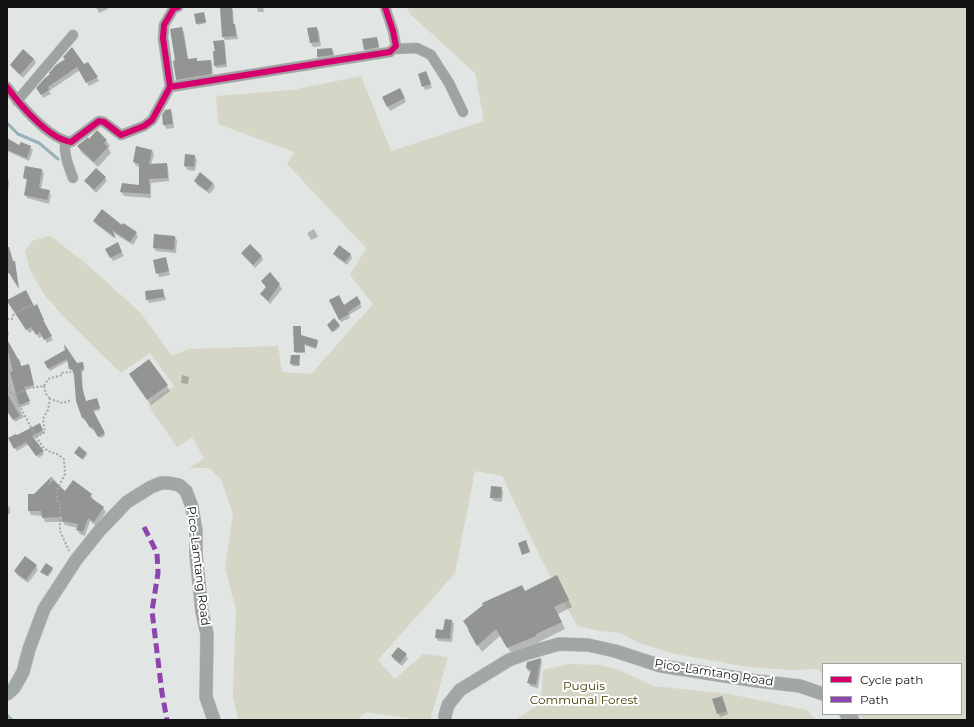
<!DOCTYPE html>
<html>
<head>
<meta charset="utf-8">
<style>
	body { margin:0 }
	#map { position:relative; width:974px; height:727px; overflow:hidden; background:#e1e5e3; font-family:Montserrat,sans-serif }
	canvas { display:block }
	.frame { position:absolute; inset:0; border:8px solid #121312; pointer-events:none }
	.legend { position:absolute; left:822px; top:663px; width:140px; height:52px; box-sizing:border-box; background:#fff; border:1px solid #a0a1a0; margin:0; padding:5px 7px; list-style:none; font-size:12px; color:#121312 }
	.legend li { display:flex; align-items:center; gap:8px; height:20px }
	.legend b { width:20px; border:1px solid #a0a1a0 }
</style>
</head>
<body>
<div id="map">
<canvas width="974" height="727"></canvas>
<div class="frame"></div>
<ul class="legend">
<li><b style="height:5px;background:#d6006c"></b>Cycle path</li>
<li><b style="height:5px;background:#8e44ad"></b>Path</li>
</ul>
</div>
<script>
const context = document.querySelector('canvas').getContext('2d');
context.lineJoin = 'round';
function paint(path, color) { context.fillStyle = color; context.fill(path, 'evenodd'); }
function strokePath(path, color, width, dash) { context.strokeStyle = color; context.lineWidth = width; context.lineCap = dash ? 'butt' : 'round'; context.setLineDash(dash || []); context.stroke(path); }
function drawText(font, color, halo, rows, align = 'center') {
  context.font = font + ' Montserrat,sans-serif'; context.lineWidth = 4; context.setLineDash([]); context.textBaseline = 'middle'; context.strokeStyle = halo; context.fillStyle = color; for (const [text, x, y, turn = 0] of rows) {
    context.save(); context.translate(x, y); context.rotate((+turn || 0) * Math.PI / 180); context.textAlign = isNaN(turn) ? turn : align; if (halo) context.strokeText(text, 0, 0); context.fillText(text, 0, 0); context.restore();
  }
}
const green = new Path2D(`
	M406 7H967V720H865L856 714H961V664H823V676L818 669 791 670 748 667 675 654 639 643 621 633 600 631 577 626 541 559 502 476 475 471 455 573 378 660 395 679 423 654 448 657 430 720H421L366 712 357 720H238L233 696 236 610 225 567 233 514 221 479 209 468H189L204 458 192 437 177 447 148 405 174 386 150 353 121 373 68 321 45 296 30 270 25 251 32 241 50 236 82 260 140 312 172 356 188 349 278 346 282 372 311 374 373 304 350 275 366 248 287 164 294 152 218 124 216 96 292 90 361 76 391 151 484 121 475 73 411 15Z
	M569 664 598 665 617 669 653 686 729 694 807 710 816 720H515L541 703 543 670Z`);
const shadow = new Path2D(`
	M96 7H107L108 9 99 13Z
	M221 7H231L233 10 234 25 236 28 238 39 225 40 223 37Z
	M257 7H263L264 12H258Z
	M204 15 206 23 198 25 197 23Z
	M317 28 319 32 321 46 313 47 311 43 309 29Z
	M182 29 184 32 188 60 196 59 198 62 210 61 212 64 213 77 178 82 176 79V61Z
	M376 38 378 41 380 51 367 53 365 49Z
	M224 41 225 44 227 67 216 68 215 65 216 52Z
	M332 49 334 53V58L320 60 318 57Z
	M34 59 36 63 23 78 11 65Z
	M66 60 84 65 88 63 99 81 89 86 80 70 49 91 51 94 43 98 38 88Z
	M419 74 428 76 432 88 425 90Z
	M400 89 406 102 390 111 383 97Z
	M170 110 172 114 174 128 167 129 164 125 163 115Z
	M7 139 20 147H30L33 150 29 161 7 151Z
	M89 140H106L110 146 108 148 111 153 98 167 81 152 78 146Z
	M152 150 154 154 151 165 166 164 168 167 169 181 151 183V198L124 196 121 192 140 186V167L136 166 134 162Z
	M186 155 195 156 197 160 195 171 187 170 185 166Z
	M42 170 44 174 41 189 49 191 51 195 49 204 27 198 25 195 28 181 24 178Z
	M7 178 9 181 8 194H7Z
	M105 178 107 181 96 193 85 181Z
	M195 181 213 183 215 187 210 194 197 185Z
	M94 221 123 227 136 233 138 237 133 245 112 232 115 239 96 224Z
	M314 229 318 237 311 240 307 233Z
	M175 237 177 240 176 253 156 251 154 248Z
	M119 247 124 256 113 261 106 249Z
	M242 254 261 256 263 260 255 268Z
	M334 254H350L352 258 347 265 336 257Z
	M165 258 170 275 159 277 154 261Z
	M270 273 282 289 270 304 262 294 267 288Z
	M163 290 166 300 149 303 147 299Z
	M356 298 362 307 349 315 350 318 341 322 330 301 344 306Z
	M8 300 39 309 45 324H44L53 340 47 343 43 336 39 338 34 330 29 333Z
	M7 325 9 335H7Z
	M329 326H339L340 327 334 332Z
	M300 327 301 336 317 341 318 343 316 349 305 345V353H296L295 352Z
	M7 342 20 362 21 367 30 368 34 387 24 390 30 404 19 408 24 417 15 422 7 409Z
	M66 350 77 364 83 365 84 371 82 372 83 390 86 402 98 401 100 410 93 412 105 436 100 438 94 428 92 430 87 419 84 420 83 418 77 400 75 376 73 370 71 371 70 369 68 361 50 371 45 362Z
	M292 356H299L300 366H292Z
	M182 375 189 377 188 384 181 383Z
	M133 380 167 386 170 391 151 405Z
	M39 425 44 433 33 439 44 454 39 458 29 444 17 451 10 439 16 437Z
	M86 453 87 455 83 460 76 454Z
	M52 477 65 492 91 495 93 500 103 508 106 512 96 526 90 521 85 536 80 534 77 530 78 528 65 525 63 522H45L43 516 31 515 29 511 35 495Z
	M501 488 503 492 502 502 494 501 491 497Z
	M7 506 10 507V514H7Z
	M36 566 38 570 28 583 17 575 15 571Z
	M52 568 53 570 48 577 42 572Z
	M561 584 572 607 558 614 565 629 539 642 540 643 512 655 501 635 482 652 464 622 525 592Z
	M452 621 454 624 452 642 438 641 436 637 444 631Z
	M406 655 408 659 402 666 394 660 392 656Z
	M540 659 542 661 538 688 530 686 529 683 531 672 528 671 527 668 528 663Z
	M722 697 728 714 720 717 718 713Z`);
const stream = new Path2D(`
	M7 123 18 134 39 143 58 159
	M7 715 12 720`);
const building = new Path2D(`
	M220 7H232L233 24H235L236 36 222 37Z
	M204 12 206 22 196 24 194 14Z
	M182 27 188 59 197 58V61L211 60 212 74 176 80 173 61 175 60 170 29Z
	M317 27 319 42 310 43 307 28Z
	M377 37 379 47 364 50 362 39Z
	M224 40 226 64 214 66 213 51H215L213 41Z
	M72 47 84 64 88 62 98 77 86 83 77 67 48 87 49 90 41 95 36 88 45 78 50 74 49 73 56 65 65 59 63 57Z
	M332 48 333 55 317 57V49Z
	M23 49 34 59 20 75 10 65Z
	M426 71 431 84 422 87 418 74Z
	M400 88 405 98 387 107 382 97Z
	M171 109 173 124 163 125 162 115 165 110Z
	M97 130 107 140 104 143 108 147 94 162 77 146 88 137 89 139Z
	M7 138 19 145 21 142 31 146 27 158 7 150Z
	M136 146 152 150 149 164 167 163 168 178 149 179 150 194 120 192 122 183 139 185V164L133 162Z
	M185 154 195 155 194 167 184 166Z
	M25 166 42 169 39 188 50 190 47 200 24 195 27 179 23 178Z
	M96 168 106 177 94 190 84 181Z
	M200 172 213 183 207 191 194 181Z
	M102 209 122 225 123 223 137 232 130 242 112 230 116 238 93 221Z
	M154 234 175 236 174 250 153 248Z
	M118 242 122 252 110 258 105 249Z
	M250 244 262 256 253 265 241 253Z
	M339 245 351 254 345 262 333 254Z
	M7 247H9L13 261H15L19 289 9 273H7Z
	M166 257 169 271 156 274 153 260Z
	M270 272 280 284 268 301 260 294 266 287 261 281Z
	M163 289 164 297 146 300 145 291Z
	M26 290 34 306 37 304 44 320H43L52 336 44 340 40 332 36 335 31 327 26 330 7 301V300Z
	M339 295 344 305 357 296 361 303 348 312 349 314 339 320 329 300Z
	M334 318 340 325 332 332 327 325Z
	M293 326H301V335L318 340 316 348 304 344 305 352H294Z
	M8 341 18 359H19L21 366 29 364 34 385 24 387 30 401 19 405 10 372 13 371 7 347Z
	M64 344 77 363 83 362 84 369 81 370 82 387 86 401 97 398 100 408 93 410 105 433 98 437 92 427 90 428 84 418H82L76 401 74 376 72 369H69L67 359 48 369 44 362 65 350Z
	M291 355H300L299 365 290 364Z
	M149 359 168 385 147 400 129 374Z
	M7 393 20 416 13 420 7 411Z
	M40 423 43 430 32 436 44 451 36 456 26 442 14 449 8 438 16 434 17 435Z
	M79 446 87 453 82 459 74 453Z
	M52 476 48 486 53 480 65 491 73 480 92 494 90 497 104 507 94 522 88 518 83 532 76 530 78 524 62 521V517L42 518 41 511H28V494H34Z
	M491 486 502 487 501 498H490Z
	M526 540 530 552 522 555 518 543Z
	M25 556 37 565 26 580 14 571Z
	M46 563 53 568 47 576 40 572Z
	M557 575 569 600 554 607 562 622 536 634V636L507 648 496 629 477 646 468 630 469 629 463 621 483 605 482 603 522 585 525 591Z
	M445 619 452 620 450 639 435 638 436 629 443 630Z
	M398 647 407 654 400 663 391 656Z
	M541 658 536 685 527 683 531 670 526 668 527 662Z
	M722 696 727 711 717 714 712 699Z`);
const path = new Path2D(`
	M7 319H12L14 313 32 305
	M44 386 46 394 50 399
	M7 389 14 395 36 437 43 447 48 451 57 454 64 459 65 474 58 488 57 499 60 506V531L69 551
	M14 395 29 388 44 386 48 379 62 375V373L71 372
	M36 437 45 432 43 419 48 410 50 399 63 403 71 400`);
const minor = new Path2D(`
	M394 49 417 48 431 55 449 83 463 112
	M7 87C20 105 49 139 71 142L99 121 104 122 121 135 144 126 152 120 170 87 163 38 164 25 174 8 178 7
	M170 87 390 52 396 46 393 31 385 7
	M17 101 73 35
	M65 142C64 155 68 165 73 178`);
const major = new Path2D(`
	M7 694 14 688 23 672 29 649 44 609 76 560 100 530 127 502 151 487 161 483H169L179 485 186 491 192 507 196 531V555L202 612 207 634 206 697 214 720
	M846 714 853 720
	M445 720V716L448 705 460 690 509 660 528 653 559 644 588 645 615 651 661 666 757 681 800 686 823 694`);
const quiet = new Path2D(`
	M144 527 157 553 158 573 152 611 162 693 167 720`);
const cycleway = new Path2D(`
	M7 87C20 105 49 139 71 142L99 121 104 122 121 135 144 126 152 120 170 87 163 38 164 25 174 8 178 7
	M170 87 390 52 396 46 393 31 385 7`);
const streetNames = [
	["Pico-Lamtang Road",198,566,83],
	["Pico-Lamtang Road",714,673,9]
];
const parkNames = [
	["Puguis",584,686],
	["Communal Forest",584,700]
];
paint(green, '#d5d6c6');
paint(shadow, '#0003');
strokePath(stream, '#98b2ba', 3);
paint(building, '#939593');
strokePath(minor, '#c1c3c2', 11);
strokePath(major, '#c1c3c2', 14);
strokePath(path, '#a4a7a7', 2, [2, 2]);
strokePath(minor, '#9fa4a2', 10);
strokePath(major, '#a1a7a6', 13);
strokePath(quiet, '#8e44ad', 5, [10, 5]);
strokePath(cycleway, '#d6006c', 6);
drawText('12px', '#121312', '#fff', streetNames);
drawText('12px', '#433c02', '#fff', parkNames);
</script>
</body>
</html>
